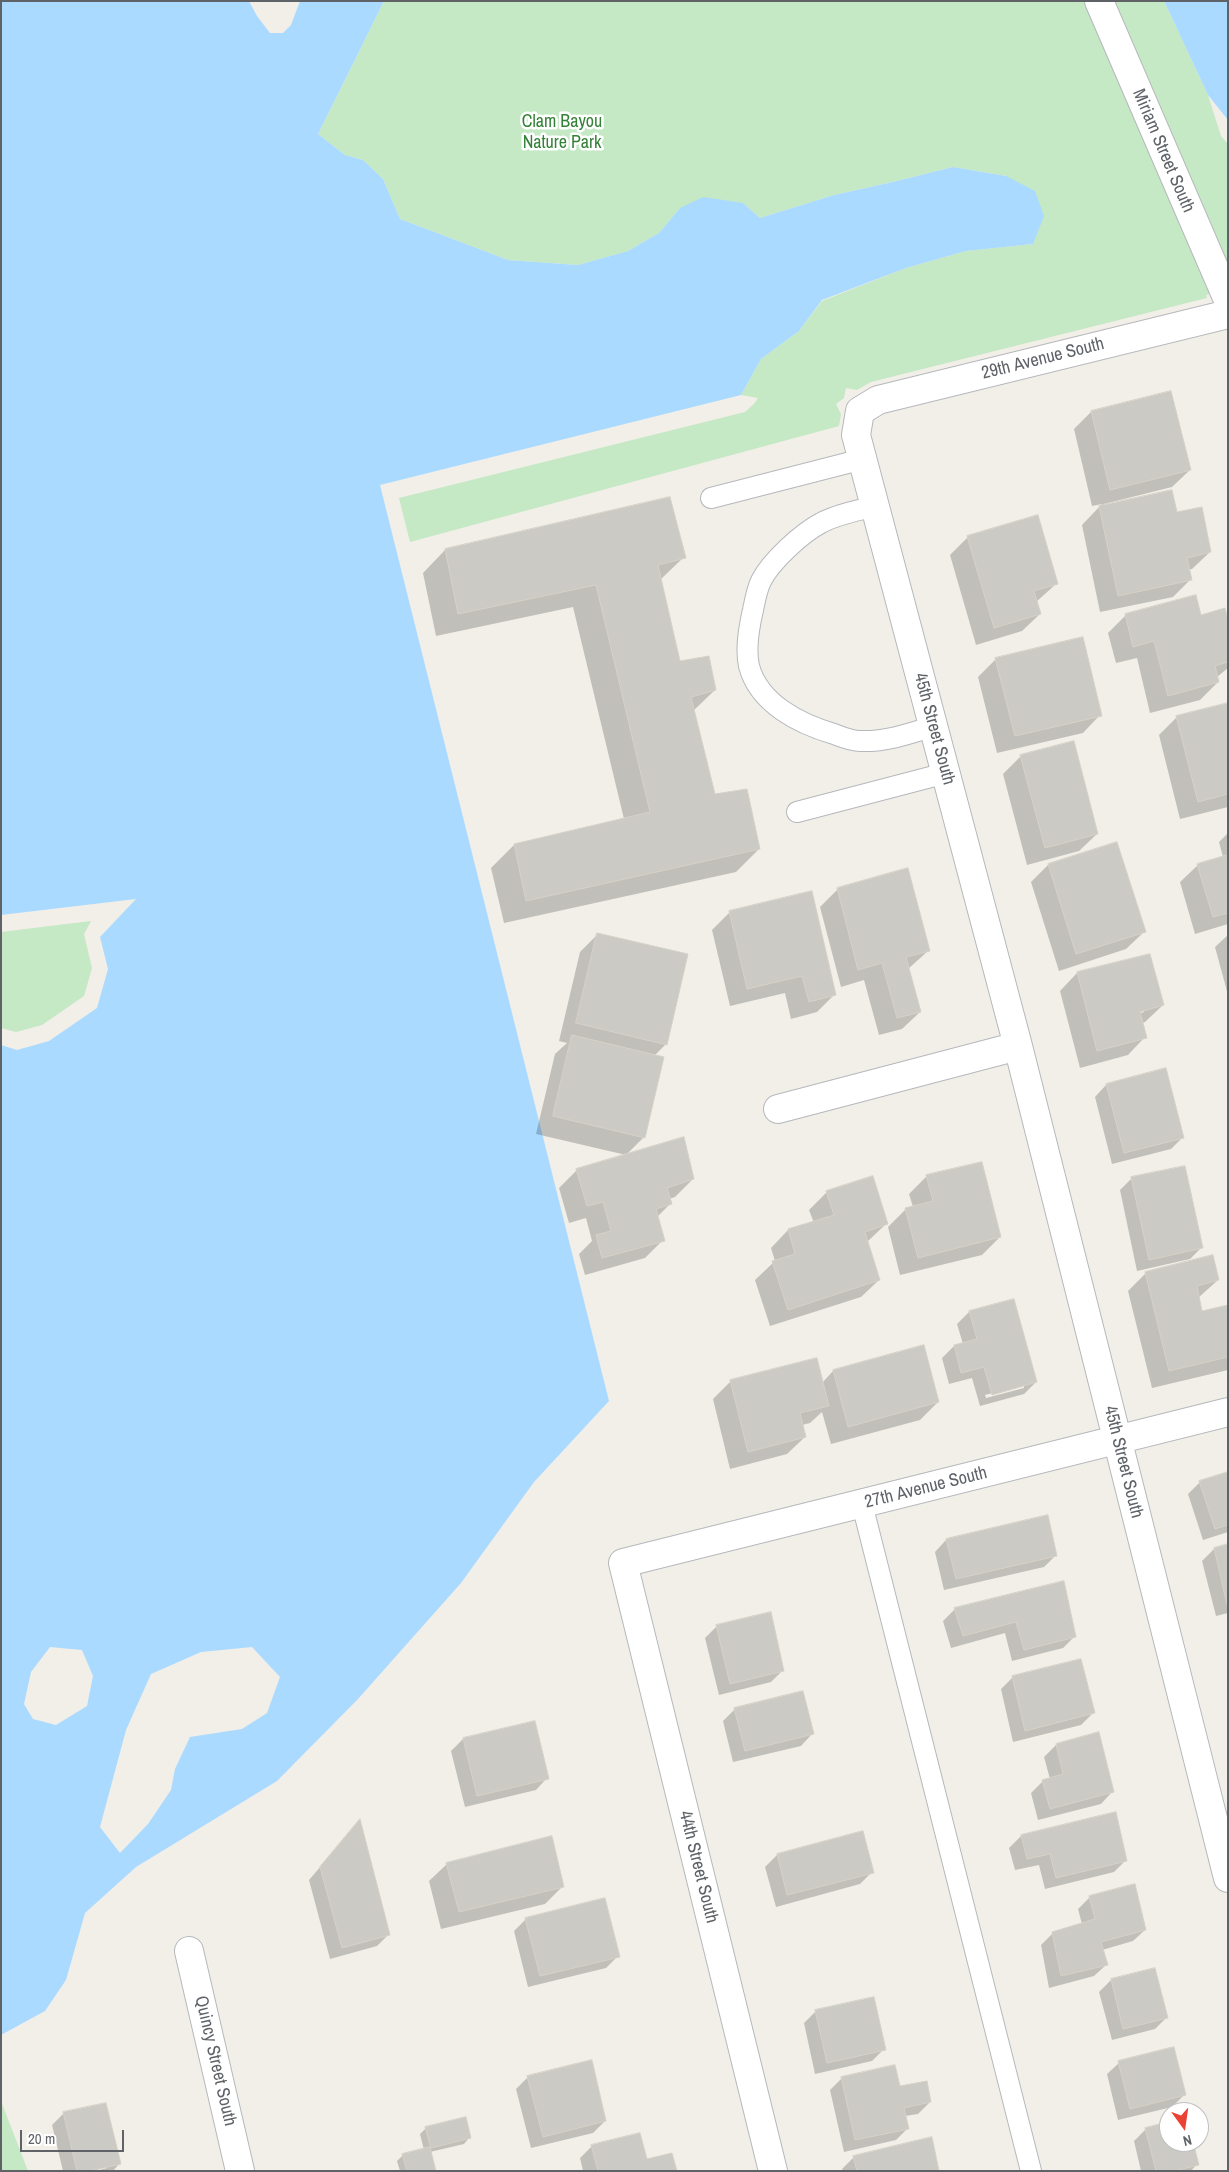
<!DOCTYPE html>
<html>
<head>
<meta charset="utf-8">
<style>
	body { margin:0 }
	#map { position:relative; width:1229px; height:2172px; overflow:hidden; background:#f1efe8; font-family:"Archivo Narrow",sans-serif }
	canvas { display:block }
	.frame { position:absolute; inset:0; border:2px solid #5f6368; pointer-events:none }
	.north { position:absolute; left:1159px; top:2102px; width:50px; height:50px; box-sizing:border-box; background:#fff; border:1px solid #bfc1c3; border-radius:50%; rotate:166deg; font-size:14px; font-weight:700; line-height:20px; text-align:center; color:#5f6368 }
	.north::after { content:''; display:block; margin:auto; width:18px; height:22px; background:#ea4335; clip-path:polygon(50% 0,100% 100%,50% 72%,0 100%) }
	.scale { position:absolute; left:20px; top:2130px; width:104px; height:22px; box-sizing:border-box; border:2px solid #5f6368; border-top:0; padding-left:6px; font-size:15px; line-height:18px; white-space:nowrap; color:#5f6368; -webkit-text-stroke:4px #fff; paint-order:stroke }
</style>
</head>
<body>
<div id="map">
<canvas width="1229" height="2172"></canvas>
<div class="frame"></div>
<div class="north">N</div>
<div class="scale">20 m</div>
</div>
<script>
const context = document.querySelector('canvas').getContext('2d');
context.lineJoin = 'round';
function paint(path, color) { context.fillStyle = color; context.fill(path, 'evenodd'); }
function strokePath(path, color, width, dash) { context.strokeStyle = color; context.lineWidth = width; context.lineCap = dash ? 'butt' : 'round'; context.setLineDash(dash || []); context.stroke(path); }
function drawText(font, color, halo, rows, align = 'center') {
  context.font = font + ' "Archivo Narrow",sans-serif'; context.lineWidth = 5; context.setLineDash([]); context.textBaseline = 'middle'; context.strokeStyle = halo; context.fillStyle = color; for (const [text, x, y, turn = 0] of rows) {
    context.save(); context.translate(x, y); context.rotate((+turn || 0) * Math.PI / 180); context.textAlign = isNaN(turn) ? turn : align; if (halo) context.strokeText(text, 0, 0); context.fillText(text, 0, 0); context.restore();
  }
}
const green = new Path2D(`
	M384 1H1164L1208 95 1221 136 1228 144V289L1206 295 1207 298 871 382 857 390 846 388 844 398 836 404 841 414 839 426 410 542 399 498 745 412 754 404 758 398 741 395 761 359 799 331 822 301 906 268 966 251 1033 244 1006 176 953 167 897 181 834 195 760 218 743 203 680 208 659 233 628 251 578 265 508 260 400 219 383 179 363 160 345 155 318 134Z
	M91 921 84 934 92 968 84 996 42 1025 16 1032 1 1028V932Z
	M1 2101 28 2171H1Z`);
const water = new Path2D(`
	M1 1H249L257 16 270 33H283L291 25 300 1H384L318 134 345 155 363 160 383 179 400 219 508 260 578 265 628 251 659 233 680 208 703 197 743 203 760 218 834 195 897 181 953 167 1006 176 1035 191 1044 216 1033 244 966 251 906 268 822 300 799 331 761 359 741 395 380 485 609 1401 534 1482 461 1583 358 1699 277 1781 136 1867 85 1913 66 1980 45 2011 1 2035V1045L17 1050 49 1041 97 1008 108 969 100 937 136 899 1 915ZM50 1647 82 1650 93 1676 87 1706 56 1725 33 1719 24 1704 31 1672ZM252 1647 280 1677 267 1713 242 1729 190 1737 175 1769 171 1790 148 1824 120 1853 100 1827 126 1730 151 1674 201 1652Z
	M1164 1H1228V120L1208 95Z`);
const shadow = new Path2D(`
	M1091 412 1190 470 1172 487 1104 504 1105 506 1176 514 1210 552 1192 569 1188 570 1190 580 1173 597 1100 612 1082 525 1102 504 1092 506 1074 429Z
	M968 537 1056 584 1036 602 1040 614 1022 631 976 645 950 555Z
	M445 550 684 557 660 580 679 662 715 690 693 711 715 796 759 849 736 872 504 923 491 868 514 845 624 819 573 607 436 636 423 573Z
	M1126 615 1200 616 1228 625V668L1217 677 1218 682 1200 700 1150 713 1137 658 1116 663 1108 633Z
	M996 659 1100 715 1083 733 997 753 978 677Z
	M1228 704V807L1180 819 1159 735 1177 717Z
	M1021 756 1097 834 1079 851 1027 865 1003 774Z
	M1228 833V924L1195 934 1180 882 1198 865 1223 857 1219 842Z
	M1048 865 1144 932 1126 949 1059 971 1031 882Z
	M838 889 928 951 908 969 920 1012 902 1029 879 1035 864 980 841 987 820 907Z
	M730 912 835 994 817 1012 791 1019 785 993 730 1006 712 930Z
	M598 934 666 1044 654 1056 644 1137 626 1155 536 1134 555 1054 567 1043 559 1041 580 952Z
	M1228 935V995L1215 947Z
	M1077 973 1163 1005 1145 1022 1142 1023 1145 1037 1128 1055 1080 1068 1060 991ZM1144 1009V1012L1134 1015Z
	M1106 1085 1183 1137 1171 1149 1112 1164 1095 1097Z
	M577 1170 693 1179 675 1197 669 1199 670 1204 657 1217 663 1240 645 1258 585 1275 579 1254 592 1241 586 1218 569 1223 559 1188Z
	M927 1176 1000 1237 982 1255 900 1275 888 1227 906 1209 913 1207 909 1194Z
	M1132 1178 1201 1248 1190 1259 1137 1271 1120 1190Z
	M827 1192 886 1224 867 1242 879 1280 861 1297 770 1326 755 1280 775 1261 771 1248 788 1230 814 1223 809 1210Z
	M1146 1273 1218 1280 1198 1298 1201 1312 1228 1306V1370L1152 1388 1128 1291Z
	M969 1312 1036 1382 1024 1394 980 1406 972 1378 949 1384 942 1358 954 1346 963 1344 957 1324ZM1024 1385V1388L986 1398 985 1395Z
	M833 1371 938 1402 920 1420 831 1444 822 1412 810 1423 802 1425 805 1437 787 1454 730 1469 713 1399 731 1381 822 1383Z
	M1228 1474V1532L1203 1540 1188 1494 1200 1482Z
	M946 1540 1056 1555 1044 1567 944 1590 935 1552Z
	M1228 1546V1613L1216 1616 1202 1561 1214 1549Z
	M1063 1583 1075 1636 1063 1648 1012 1661 1005 1633 951 1648 943 1621 955 1609Z
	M716 1627 783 1670 771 1682 719 1695 705 1638Z
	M1013 1677 1093 1713 1081 1725 1013 1742 1001 1689Z
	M735 1709 812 1734 801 1746 733 1762 723 1721Z
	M534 1722 547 1778 536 1790 465 1807 451 1751 463 1739Z
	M1056 1745 1112 1792 1101 1804 1038 1820 1031 1793 1043 1781 1050 1779 1044 1757Z
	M1115 1814 1125 1861 1114 1872 1045 1889 1039 1865 1015 1870 1009 1848 1021 1836Z
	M359 1822 389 1934 377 1946 330 1959 309 1880Z
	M862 1832 872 1872 860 1884 776 1907 765 1867 777 1855Z
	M447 1864 563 1886 545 1904 441 1929 429 1881Z
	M1090 1897 1145 1930 1133 1941 1102 1950 1106 1965 1094 1976 1049 1988 1041 1945 1053 1933 1082 1924 1078 1909Z
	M526 1919 618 1956 606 1968 528 1987 514 1931Z
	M1155 1969 1167 2017 1155 2029 1112 2040 1099 1992 1111 1980Z
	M816 2011 884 2049 872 2061 815 2074 804 2023Z
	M1119 2063 1184 2095 1172 2107 1118 2120 1107 2074Z
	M528 2077 605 2121 593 2133 531 2148 516 2089Z
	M842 2078 930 2102 918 2114 905 2116 908 2128 896 2140 844 2152 830 2090Z
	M64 2113 119 2164 113 2171H96L107 2168V2166L84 2171H63L52 2125Z
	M1169 2123V2142H1192L1197 2164 1191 2171H1141L1134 2141 1146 2129Z
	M426 2128 469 2138 464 2144 430 2152 435 2171H400L397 2161 403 2155 424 2150 420 2134Z
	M592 2146 647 2161 675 2171H583L580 2158Z
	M854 2157 938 2171H843L842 2169Z`);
const building = new Path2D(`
	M1171 391 1191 470 1110 490 1091 411Z
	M1172 490 1177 512 1202 507 1211 552 1187 558 1192 580 1118 596 1099 506Z
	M670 497 686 558 658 565 680 661 709 656 716 690 691 697 715 794 747 789 760 849 526 901 514 844 650 812 596 585 458 614 445 549Z
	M1038 515 1058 584 1034 591 1041 614 994 628 967 536Z
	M1196 595 1201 615 1225 608 1228 620V662L1215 666 1219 682 1168 696 1154 641 1133 647 1125 614Z
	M1083 637 1102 716 1015 736 995 658Z
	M1228 703V794L1198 802 1176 716Z
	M1074 741 1098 834 1045 848 1020 755Z
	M1117 842 1146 932 1076 954 1048 864Z
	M1228 855V913L1213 917 1197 864Z
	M908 868 930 951 906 957 921 1012 897 1018 882 963 858 970 837 888Z
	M812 891 836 995 809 1002 802 976 747 989 729 911Z
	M597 933 688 954 667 1045 576 1023Z
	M1150 954 1164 1005 1140 1012 1147 1038 1097 1051 1077 972Z
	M572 1035 664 1057 645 1138 553 1116Z
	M1166 1068 1184 1138 1124 1153 1106 1084Z
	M684 1137 694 1179 667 1188 672 1204 656 1209 665 1241 602 1258 596 1235 611 1231 603 1202 587 1206 576 1169Z
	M982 1162 1001 1237 918 1258 905 1208 933 1201 926 1175Z
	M1185 1166 1203 1248 1149 1260 1131 1177Z
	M873 1176 888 1224 865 1232 880 1280 788 1310 772 1261 795 1254 788 1229 834 1215 826 1191Z
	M1213 1255 1219 1280 1197 1286 1202 1311 1228 1305V1357L1169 1371 1145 1272Z
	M1014 1299 1037 1382 992 1395 984 1367 961 1373 954 1345 977 1339 969 1311Z
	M924 1345 939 1402 848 1427 833 1370Z
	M817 1358 829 1406 800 1413 806 1437 748 1452 730 1380Z
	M1228 1472V1525L1215 1529 1199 1481Z
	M1048 1515 1057 1556 956 1579 946 1539Z
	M1228 1544V1605H1227L1214 1548Z
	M1064 1581 1076 1637 1024 1650 1016 1622 963 1636 954 1608Z
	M771 1612 784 1671 730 1684 716 1625Z
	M1081 1659 1095 1713 1025 1731 1012 1676Z
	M803 1691 814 1734 745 1751 734 1708Z
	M535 1721 549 1779 477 1796 463 1738Z
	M1099 1732 1114 1792 1050 1809 1042 1780 1063 1774 1056 1744Z
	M1116 1812 1127 1861 1056 1878 1050 1854 1027 1859 1021 1835Z
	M360 1819 390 1935 342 1948 320 1867Z
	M863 1831 874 1873 787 1895 777 1854Z
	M552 1836 564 1887 459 1912 446 1863Z
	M1135 1884 1146 1930 1101 1942 1108 1965 1061 1976 1052 1932 1095 1919 1089 1896Z
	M605 1898 620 1957 540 1976 525 1918Z
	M1155 1968 1168 2018 1123 2029 1111 1979Z
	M874 1997 886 2050 827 2063 815 2010Z
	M1174 2047 1186 2095 1130 2109 1118 2061Z
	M592 2060 606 2121 543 2137 527 2076Z
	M895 2065 900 2086 927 2081 931 2102 904 2108 909 2129 855 2140 841 2077Z
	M106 2103 121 2164 90 2171H77L63 2112Z
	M466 2117 471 2138 431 2148 425 2127Z
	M1169 2122V2142H1193L1199 2165 1174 2171H1156L1145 2128Z
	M640 2133 647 2159 672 2153 677 2171H598L591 2145Z
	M932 2137 939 2171H857L853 2156Z
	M430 2147 436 2171H407L402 2154Z`);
const service = new Path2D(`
	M711 498 863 459
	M875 506C857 511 837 514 821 523 802 533 771 561 761 581 757 589 755 600 753 610 749 627 745 648 749 666 759 704 800 724 834 734 842 737 851 741 860 741 885 742 909 734 934 726
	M797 812 946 773
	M862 1504 1031 2171`);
const minor = new Path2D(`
	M1099 1 1228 300
	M1228 314 878 400 860 411 856 435 1018 1046 1228 1878
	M778 1109 1018 1046
	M189 1951 240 2171
	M773 2171 623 1563 1228 1412`);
const parkNames = [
	["Clam Bayou",562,122],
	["Nature Park",562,143]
];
const streetNames = [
	["Miriam Street South",1163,151,67],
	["29th Avenue South",1043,359,-14],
	["45th Street South",934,729,75],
	["45th Street South",1123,1462,76],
	["27th Avenue South",926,1488,-14],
	["44th Street South",698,1867,76],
	["Quincy Street South",215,2061,77]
];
paint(green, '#c5e8c5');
paint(water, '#aadaff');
paint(shadow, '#0003');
paint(building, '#cccac5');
strokePath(building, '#d6d1c6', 1);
strokePath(service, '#b5b8bc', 22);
strokePath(minor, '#b5b8bc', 30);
strokePath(service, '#fff', 20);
strokePath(minor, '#fff', 28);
drawText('18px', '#348238', '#fff', parkNames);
drawText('18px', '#5f6368', '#fff', streetNames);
</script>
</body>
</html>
